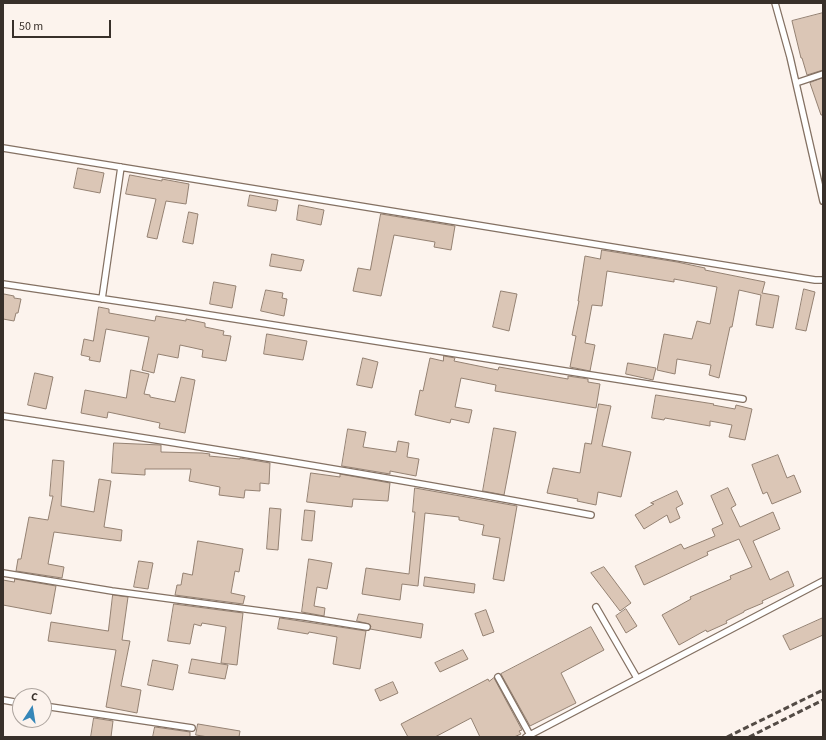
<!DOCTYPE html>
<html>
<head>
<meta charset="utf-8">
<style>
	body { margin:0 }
	#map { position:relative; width:826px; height:740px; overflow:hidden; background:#fcf3ed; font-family:"Source Sans 3",sans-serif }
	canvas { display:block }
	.frame { position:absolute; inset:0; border:4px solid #38302a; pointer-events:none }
	.north { position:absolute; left:12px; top:688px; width:40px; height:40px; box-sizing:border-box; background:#fcf3ed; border:1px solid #aea59f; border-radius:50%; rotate:12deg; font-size:11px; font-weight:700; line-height:16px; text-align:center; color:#38302a }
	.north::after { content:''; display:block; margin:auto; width:14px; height:18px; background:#3687b8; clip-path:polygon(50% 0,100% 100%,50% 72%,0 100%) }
	.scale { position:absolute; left:12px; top:20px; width:99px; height:18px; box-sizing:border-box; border:2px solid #38302a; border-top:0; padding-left:5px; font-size:12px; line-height:14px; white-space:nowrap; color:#38302a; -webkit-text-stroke:3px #fcf3ed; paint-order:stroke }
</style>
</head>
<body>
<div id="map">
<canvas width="826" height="740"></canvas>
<div class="frame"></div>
<div class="north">С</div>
<div class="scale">50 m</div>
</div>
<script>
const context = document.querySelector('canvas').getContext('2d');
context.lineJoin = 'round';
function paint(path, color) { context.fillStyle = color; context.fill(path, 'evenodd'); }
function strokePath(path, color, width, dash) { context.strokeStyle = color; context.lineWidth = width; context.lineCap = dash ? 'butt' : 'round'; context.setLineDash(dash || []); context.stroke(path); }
const building = new Path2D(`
	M823 13V70L807 75 802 58H801L792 21Z
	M823 78V115H821L810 83Z
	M78 168 104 173 100 193 74 188Z
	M130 175 162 181V179L189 184 186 204 166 201 157 239 147 237 156 199 126 194Z
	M250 195 278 200 276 211 248 206Z
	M299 205 324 210 321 225 297 220Z
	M189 212 198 214 193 244 183 242Z
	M381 214 455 226 451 250 434 247 435 242 394 235 381 296 353 291 358 268 370 270Z
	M602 250 677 262 705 268V270L765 282 762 293 779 296 773 328 756 325 761 295 739 290 732 327H730L719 378 709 375 711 365 677 359 675 374 657 370 664 334 692 339 697 321 710 324 717 287 674 279V282L607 271 602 306 592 305 585 343 595 345 590 371 570 367 576 336 572 335 579 301H578L585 256 600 259Z
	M272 254 304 260 301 271 270 266Z
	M214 282 236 286 232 308 210 304Z
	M804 289 815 292 806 331 796 329Z
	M266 290 283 293 282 298 287 299 284 316 261 311Z
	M501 291 517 294 509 331 493 327Z
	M4 294 14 296V298L21 299 18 313H16L14 321 3 319V301Z
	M99 307 109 309V313L155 321 156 316 186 321V319L205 323V327L224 331 223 335 231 336 226 361 202 357 203 350 180 345 178 358 158 354 154 373 142 370 149 337 106 329 100 362 89 360 90 357 81 355 84 339 93 341Z
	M267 334 307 341 303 360 264 354Z
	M444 356 455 358 454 361 498 370 499 367 568 379V376L588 379V382L600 384 596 408 495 391 496 385 461 378 455 407 472 410 469 423 451 419 450 423 415 415 420 390 423 391 430 358 443 361Z
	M363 358 378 362 372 388 357 385Z
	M628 363 656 368 653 380 626 374Z
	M131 370 149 374 144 394 150 395V397L175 402 181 377 195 380 185 433 159 428 160 423 108 412 107 418 81 413 85 390 126 398Z
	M35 373 53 377 46 409 28 405Z
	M656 395 714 404 713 405 735 409 736 405 752 409 745 440 729 437 732 425 710 421V426L665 418 664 420 652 418Z
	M599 404 611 406 602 446 631 452 621 497 598 492 596 505 577 501 578 499 547 493 553 468 580 473 585 443 591 444Z
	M494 428 516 432 504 495 483 491Z
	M348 429 366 432 363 447 396 452 398 441 409 443 407 457 419 459 416 476 390 471V474L342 466Z
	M114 443 161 445V452L202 453 210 454 209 456 240 459V458L270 463 269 484 260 483V491L245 490 244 498 219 495 220 487 189 481 191 469H145V475L112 473Z
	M778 455 787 478 794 475 801 492 772 504 767 492 763 494 752 465Z
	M53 460 64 461 61 506 94 512 99 479 111 481 104 527 122 530 121 541 54 532 48 564 64 567 62 578 16 571 18 559H21L29 517 48 520 53 496H50Z
	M311 473 340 477V474L390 483 388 501 353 499 352 507 307 502Z
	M415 488 517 506 504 581 493 579 500 538 482 535 484 525 459 520V517L425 513 418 586 402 584 400 600 362 594 366 568 409 574 415 512H413Z
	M728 488 736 505 731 508 740 527 773 512 780 529 753 541 770 580 788 571 794 586 762 601 763 603 744 611V612L726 621 727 623 707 632 706 630 679 645 662 615 691 599 690 597 731 579 730 576 752 567 739 539 707 552 708 555 644 585 635 566 681 544 684 549 715 536 712 529 723 524 711 496Z
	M677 491 683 504 676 508 680 518 670 523 667 515 644 529 635 515 654 504 651 503Z
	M270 508 281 509 278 550 267 549Z
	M305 510 315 511 312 541 302 540Z
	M198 541 243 549 239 572 235 571 231 593 245 596 243 604 175 595 177 585H181L183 573 192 575Z
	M309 559 332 563 327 589 317 587 314 606 325 608 324 616 302 612Z
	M139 561 153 563 148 589 134 587Z
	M604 567 631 603 620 611 591 573Z
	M425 577 475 584 474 593 424 586Z
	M15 579 56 586 51 614 3 605V580L14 582Z
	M113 595 128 597 122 640 130 641 121 686 141 690 137 713 106 707 116 650 48 641 51 622 108 631Z
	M174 604 243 613 237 665 221 663 226 627 202 623 201 626 194 624 190 644 168 641Z
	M626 609 637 626 626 633 616 616Z
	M486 610 494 632 483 636 475 614Z
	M359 614 423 624 421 638 370 629 371 626 369 624 357 621Z
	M280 618 366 631 360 669 333 664 337 637 309 632 308 634 278 629Z
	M823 618V635L790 650 783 636Z
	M591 627 604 650 561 673 576 703 530 726 501 674Z
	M463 650 468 659 440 672 435 663Z
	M192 659 228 665 225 679 189 673Z
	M153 660 178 665 173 690 148 685Z
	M494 678 522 730 519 731 521 734 514 737H480L471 718 435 737H408L401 724 488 679 489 681Z
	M393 682 398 693 380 701 375 690Z
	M94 718 113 721 111 737H91Z
	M198 724 240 731 239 737H208L196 735Z
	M155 727 190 732V737H153Z`);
const lane = new Path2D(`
	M775 3 790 57 823 201
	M796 83 823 74
	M3 148 815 280H823
	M3 284 178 310 743 399
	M102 299 121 167
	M3 416C199 446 396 478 591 515
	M3 573 112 591 305 617 367 627
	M596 607 637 678
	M498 677 530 735
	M3 700 20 703
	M44 706 192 728
	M526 737 823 581`);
const rail = new Path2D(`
	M727 737 823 690
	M749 737 823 700`);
paint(building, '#dbc6b6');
strokePath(building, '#948172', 1);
strokePath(lane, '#847163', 8);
strokePath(lane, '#fff', 5.5);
strokePath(rail, '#534b45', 3, [6, 3]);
</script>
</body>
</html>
